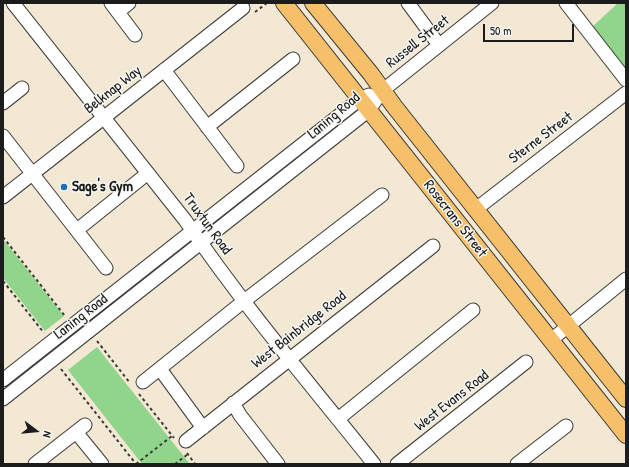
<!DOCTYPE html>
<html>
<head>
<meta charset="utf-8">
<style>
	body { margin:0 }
	#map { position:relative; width:629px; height:467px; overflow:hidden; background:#f2e8d4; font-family:"Patrick Hand",sans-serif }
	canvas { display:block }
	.frame { position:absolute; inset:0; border:4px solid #1c1c1c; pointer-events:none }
	.north { position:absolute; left:16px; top:411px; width:40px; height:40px; -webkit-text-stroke:3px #f6f6f2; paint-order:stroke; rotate:106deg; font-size:11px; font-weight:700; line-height:16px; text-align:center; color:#1c1c1c }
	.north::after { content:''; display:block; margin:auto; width:14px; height:18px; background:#1c1c1c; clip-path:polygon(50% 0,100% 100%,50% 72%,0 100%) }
	.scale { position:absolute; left:483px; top:24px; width:91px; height:18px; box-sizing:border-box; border:2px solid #1c1c1c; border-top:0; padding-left:5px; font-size:12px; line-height:14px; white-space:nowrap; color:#1c1c1c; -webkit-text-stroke:3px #f6f6f2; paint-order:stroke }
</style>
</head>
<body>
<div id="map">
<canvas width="629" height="467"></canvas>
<div class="frame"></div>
<div class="north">N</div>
<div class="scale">50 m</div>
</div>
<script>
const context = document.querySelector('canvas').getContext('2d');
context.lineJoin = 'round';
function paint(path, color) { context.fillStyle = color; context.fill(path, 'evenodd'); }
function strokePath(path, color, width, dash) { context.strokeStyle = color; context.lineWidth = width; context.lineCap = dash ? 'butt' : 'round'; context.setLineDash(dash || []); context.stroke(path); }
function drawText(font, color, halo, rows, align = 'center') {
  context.font = font + ' "Patrick Hand",sans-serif'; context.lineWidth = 3; context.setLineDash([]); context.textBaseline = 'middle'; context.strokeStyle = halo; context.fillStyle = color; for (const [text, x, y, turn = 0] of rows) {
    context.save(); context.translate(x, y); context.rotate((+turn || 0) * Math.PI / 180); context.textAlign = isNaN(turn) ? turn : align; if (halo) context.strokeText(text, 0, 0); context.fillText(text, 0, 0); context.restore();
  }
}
const green = new Path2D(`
	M618 3H626V76L591 28Z
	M3 239 64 316 45 331 3 278Z
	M97 347 190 464H142L68 370Z`);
const path = new Path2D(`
	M255 12 267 3
	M3 237 65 316
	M3 281 44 333
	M97 341 130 383
	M61 369 136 464
	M139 394 174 438
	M187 453 195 464
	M136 464 172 436
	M175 464 188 454`);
const minor = new Path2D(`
	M13 3 185 220C243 305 310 384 374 464
	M111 3 135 35
	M408 3 439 45
	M566 3 626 80
	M118 12 129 3
	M164 70 237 166
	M3 103 22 88
	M207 127 293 59
	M3 136 106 268
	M3 197 243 8
	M476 209 626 93
	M77 230 148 173
	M551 340 626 279
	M160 369 203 428
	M3 380 360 99 369 95
	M143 382 244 301 382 195
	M3 399 369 110 382 91 492 3
	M233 403 240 415 278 464
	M338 419 473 310
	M76 432 102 464
	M186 441 433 246
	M35 464 85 425
	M397 464 526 362
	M517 464 566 426`);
const major = new Path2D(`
	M284 3 626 435
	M313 3 371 74 394 106 626 399`);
const markers = [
	[64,187,4,"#1f6fb2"]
];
const streetNames = [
	["Russell Street",418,42,-38],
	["Belknap Way",113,90,-38],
	["Laning Road",334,116,-40],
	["Sterne Street",541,138,-37],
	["Rosecrans Street",455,219,52],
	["Truxtun Road",207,224,54],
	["Laning Road",81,317,-38],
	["West Bainbridge Road",299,330,-38],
	["West Evans Road",452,401,-38]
];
const poiNames = [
	["Sage's Gym",72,187]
];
paint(green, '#91d58d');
strokePath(minor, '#3c3b38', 15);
strokePath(major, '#3c3b38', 18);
strokePath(path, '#3c3b38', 2, [3, 3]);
strokePath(minor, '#fff', 13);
strokePath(major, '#f6c06b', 16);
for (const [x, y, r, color] of markers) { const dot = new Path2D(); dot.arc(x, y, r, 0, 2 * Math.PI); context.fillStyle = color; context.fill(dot); strokePath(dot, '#f6f6f2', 1.5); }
drawText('15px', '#1c1c1c', '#f6f6f2', streetNames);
drawText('bold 15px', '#1c1c1c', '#f6f6f2', poiNames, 'left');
</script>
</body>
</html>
